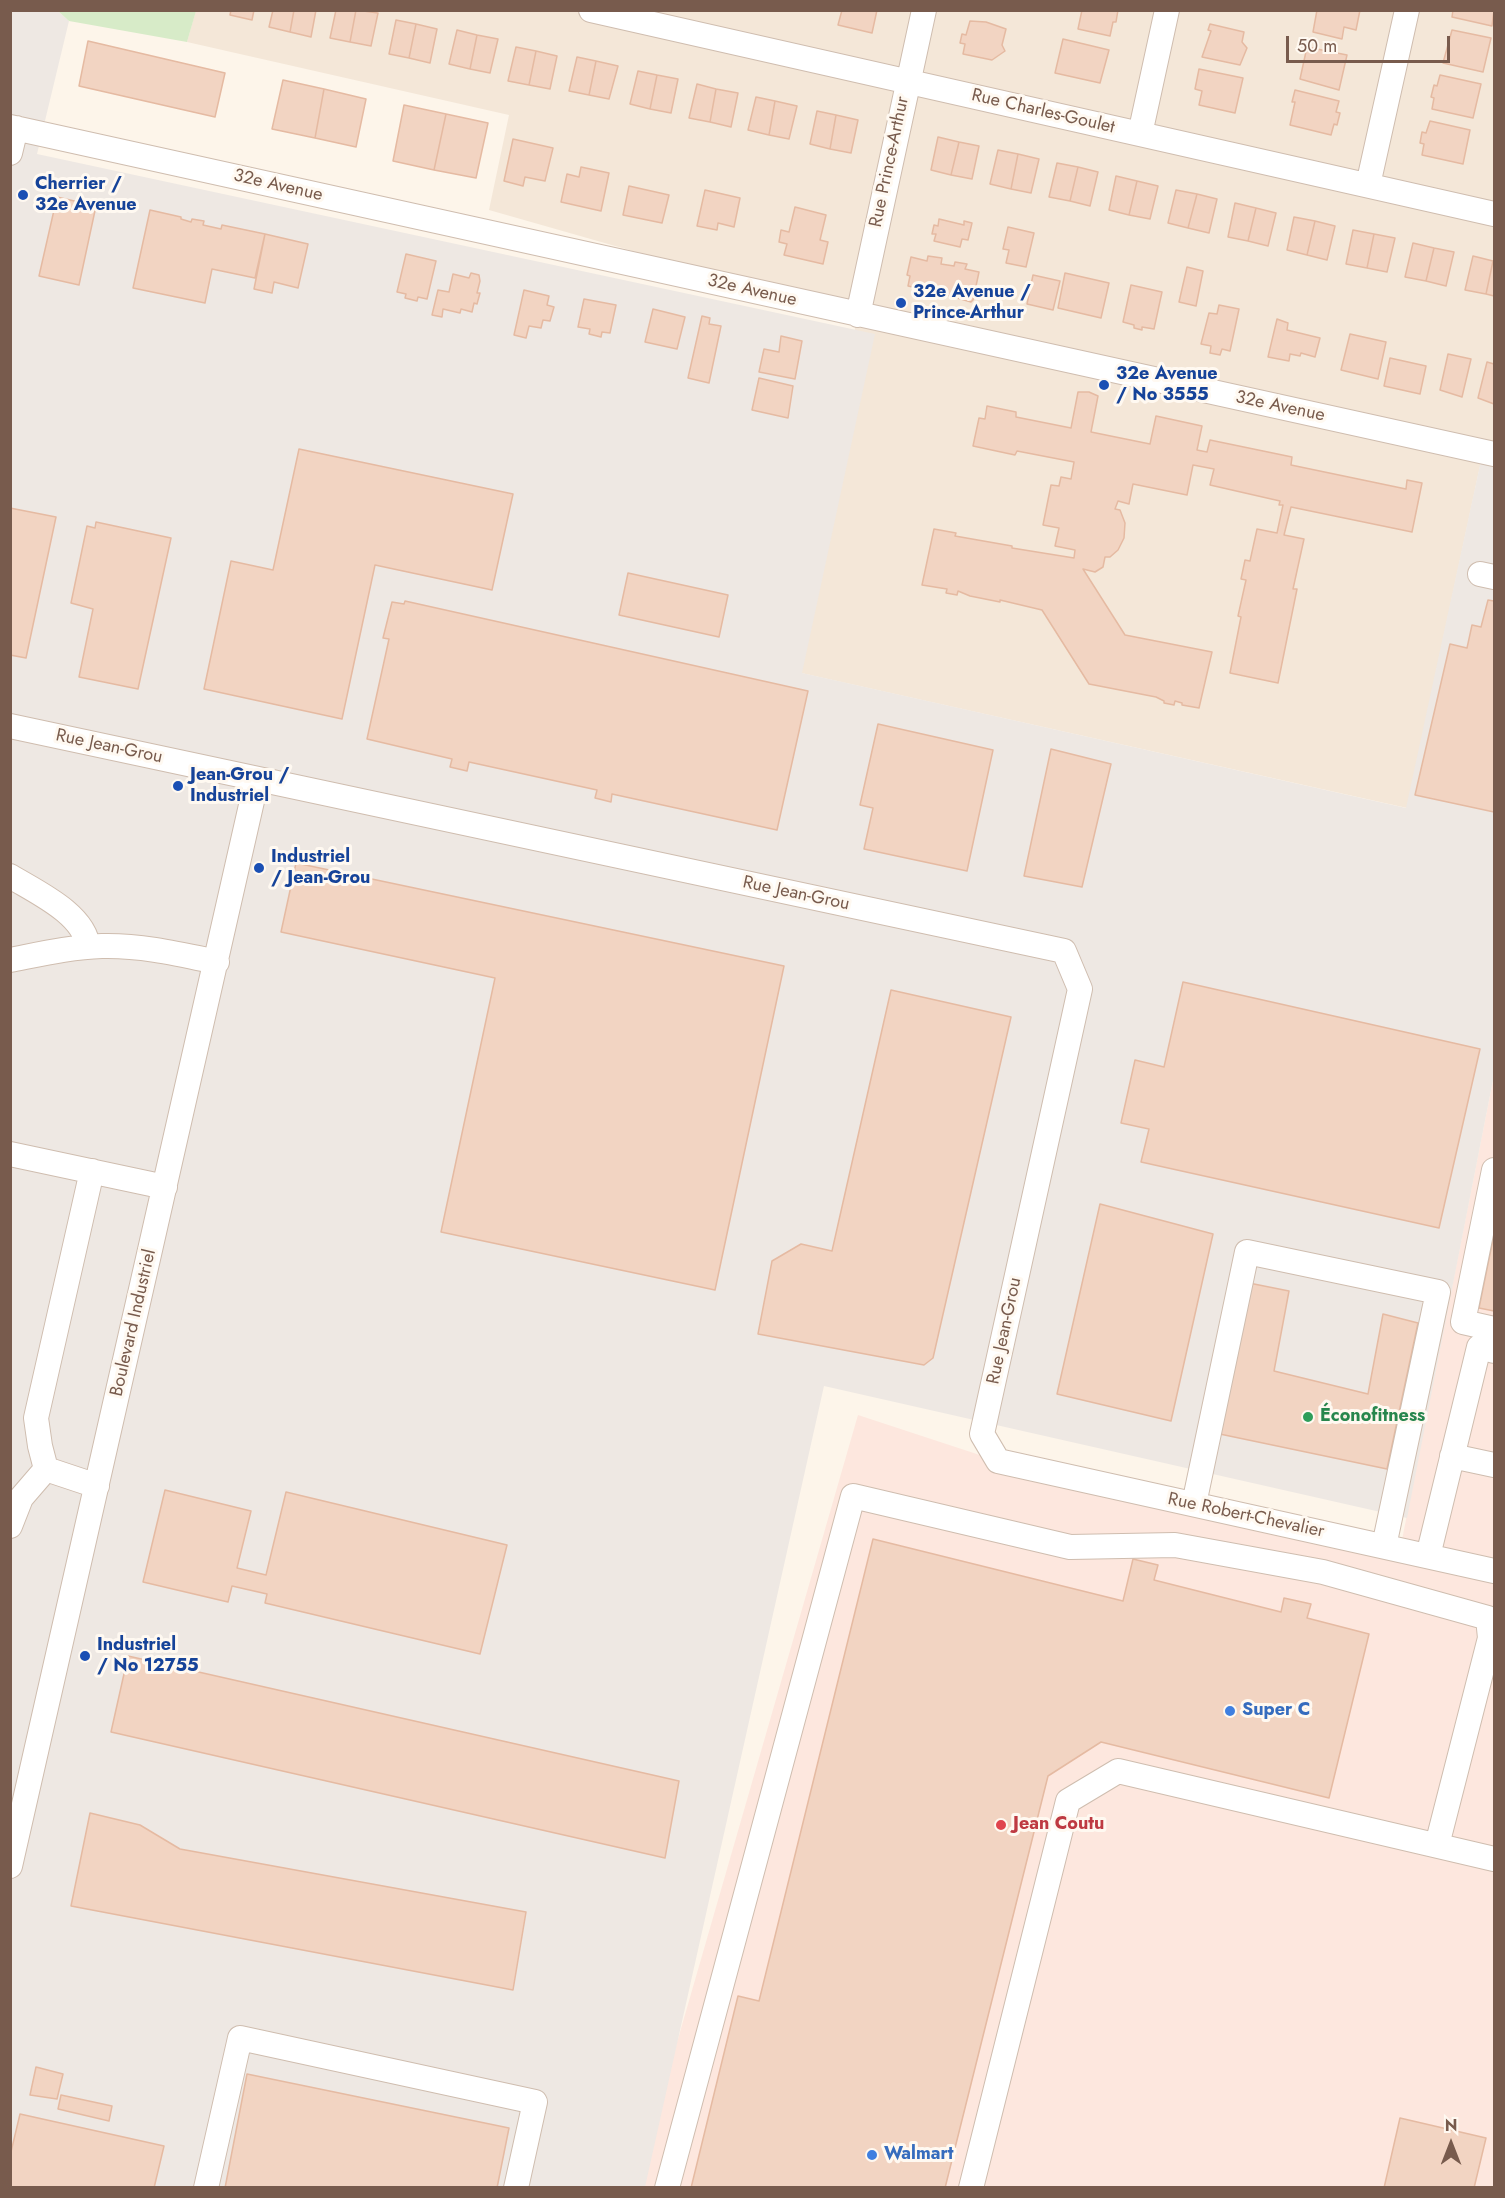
<!DOCTYPE html>
<html>
<head>
<meta charset="utf-8">
<style>
	body { margin:0 }
	#map { position:relative; width:1505px; height:2198px; overflow:hidden; background:#fdf5ea; font-family:Jost,sans-serif }
	canvas { display:block }
	.frame { position:absolute; inset:0; border:12px solid #785b4d; pointer-events:none }
	.north { position:absolute; left:1421px; top:2114px; width:60px; height:60px; -webkit-text-stroke:4px #fff9f1; paint-order:stroke; rotate:0deg; font-size:16px; font-weight:700; line-height:24px; text-align:center; color:#785b4d }
	.north::after { content:''; display:block; margin:auto; width:21px; height:27px; background:#785b4d; clip-path:polygon(50% 0,100% 100%,50% 72%,0 100%) }
	.scale { position:absolute; left:1286px; top:36px; width:164px; height:27px; box-sizing:border-box; border:3px solid #785b4d; border-top:0; padding-left:8px; font-size:18px; line-height:21px; white-space:nowrap; color:#785b4d; -webkit-text-stroke:4px #fff9f1; paint-order:stroke }
</style>
</head>
<body>
<div id="map">
<canvas width="1505" height="2198"></canvas>
<div class="frame"></div>
<div class="north">N</div>
<div class="scale">50 m</div>
</div>
<script>
const context = document.querySelector('canvas').getContext('2d');
context.lineJoin = 'round';
function paint(path, color) { context.fillStyle = color; context.fill(path, 'evenodd'); }
function strokePath(path, color, width, dash) { context.strokeStyle = color; context.lineWidth = width; context.lineCap = dash ? 'butt' : 'round'; context.setLineDash(dash || []); context.stroke(path); }
function drawText(font, color, halo, rows, align = 'center') {
  context.font = font + ' Jost,sans-serif'; context.lineWidth = 6; context.setLineDash([]); context.textBaseline = 'middle'; context.strokeStyle = halo; context.fillStyle = color; for (const [text, x, y, turn = 0] of rows) {
    context.save(); context.translate(x, y); context.rotate((+turn || 0) * Math.PI / 180); context.textAlign = isNaN(turn) ? turn : align; if (halo) context.strokeText(text, 0, 0); context.fillText(text, 0, 0); context.restore();
  }
}
const residential = new Path2D(`
	M196 10 1494 11V454L1483 452 1407 808 801 673 857 315 489 210 509 115 187 42Z`);
const commercial = new Path2D(`
	M1494 1075V2187L635 2188 858 1415 998 1461 1400 1550Z`);
const industrial = new Path2D(`
	M11 11H58L69 21 37 154 875 334 802 673 1406 808 1483 451 1494 454V1075L1407 1518 824 1386 645 2187 11 2188Z`);
const green = new Path2D(`
	M58 11H196L187 42 69 21Z`);
const building = new Path2D(`
	M231 10H254L252 20 230 15Z
	M273 10H294L290 32 269 27Z
	M294 10H316L311 37 290 32Z
	M336 10H356L350 42 330 38Z
	M356 10 378 13 371 46 350 42Z
	M842 10H877L872 33 838 25Z
	M1082 10H1118L1116 22H1113L1110 36 1078 29Z
	M1317 10H1360L1356 30 1344 27 1342 39 1313 32Z
	M1453 10H1494L1492 26 1452 17Z
	M396 20 416 24 409 58 389 54Z
	M970 21 986 22 1006 29 1002 45 1005 51 992 60 963 54 965 44 960 43 962 34 966 35Z
	M416 24 437 29 430 63 409 58Z
	M1210 24 1244 32 1242 42 1247 48 1240 65 1202 57 1211 31 1208 30Z
	M457 30 477 35 470 69 449 64Z
	M1452 30 1491 38 1483 72 1443 63Z
	M477 35 498 39 490 73 470 69Z
	M1063 39 1109 50 1100 83 1055 73Z
	M88 41 225 73 215 117 79 86Z
	M516 47 536 51 529 85 508 81Z
	M1307 47 1347 55 1339 90 1300 79Z
	M536 51 557 56 550 89 529 85Z
	M577 57 596 61 589 95 569 91Z
	M596 61 618 66 609 99 589 95Z
	M1199 69 1243 78 1235 113 1199 105 1202 91 1195 89Z
	M638 71 657 75 650 109 630 104Z
	M657 75 678 79 671 113 650 109Z
	M1440 75 1481 84 1473 118 1432 109 1434 98 1431 97 1434 85 1437 86Z
	M283 80 324 89 315 138 272 129Z
	M697 84 716 89 710 122 689 118Z
	M324 89 366 99 356 147 315 138Z
	M716 89 738 93 731 127 710 122Z
	M1295 90 1339 101 1336 112 1340 113 1337 125 1334 124 1331 135 1290 125 1295 102H1292Z
	M756 97 775 101 769 135 748 130Z
	M775 101 797 106 789 139 769 135Z
	M404 105 446 114 434 170 393 161Z
	M817 111 836 115 830 149 810 144Z
	M446 114 488 123 476 178 434 170Z
	M836 115 858 120 851 153 830 149Z
	M1430 121 1470 130 1463 164 1422 155 1424 144 1420 143 1422 132 1426 133Z
	M938 137 959 142 951 175 931 170Z
	M513 139 553 148 545 181 525 177 523 186 504 181Z
	M959 142 979 146 972 179 951 175Z
	M998 150 1018 154 1011 189 990 184Z
	M1018 154 1039 159 1031 193 1011 189Z
	M1057 163 1078 167 1070 201 1049 197Z
	M581 167 609 173 601 211 561 202 567 174 579 177Z
	M1078 167 1098 172 1090 206 1070 201Z
	M1116 176 1137 181 1129 215 1109 210Z
	M1137 181 1158 186 1150 219 1129 215Z
	M629 186 669 195 662 223 623 215Z
	M705 190 740 198 734 227 718 223 717 230 697 226Z
	M1176 190 1197 194 1188 228 1168 223Z
	M1197 194 1217 199 1209 233 1188 228Z
	M57 197 96 206 79 285 39 276Z
	M1235 203 1256 208 1248 241 1228 237Z
	M795 207 826 215 820 240 828 242 823 264 784 255 787 244 779 242 781 230 789 232Z
	M1256 208 1276 213 1268 246 1248 241Z
	M150 210 181 217V219L191 222 192 219 204 221 203 225 221 229 222 225 265 234 255 278 212 269 205 303 133 288Z
	M1294 217 1315 221 1307 255 1287 250Z
	M939 219 964 225V221L972 223 968 240 962 239 960 247 934 241 936 234H932L934 225 938 226Z
	M1315 221 1335 226 1327 260 1307 255Z
	M1008 227 1034 233 1026 267 1006 263 1009 250 1003 249Z
	M1353 230 1374 234 1367 268 1346 264Z
	M265 234 308 244 298 288 274 282 272 293 254 289Z
	M1374 234 1395 238 1387 272 1367 268Z
	M1413 243 1434 248 1426 281 1405 277Z
	M1434 248 1454 252 1446 286 1426 281Z
	M406 254 436 261 427 299 418 297 417 301 405 298 406 294 397 292Z
	M928 256 942 258 941 264 954 266 955 262 967 264 965 269 979 272 973 300 971 302 940 293 939 298 921 294 922 289 908 286 910 276 907 275 911 257 927 261Z
	M1473 256 1493 261 1486 294 1465 290Z
	M1493 261H1494V296L1486 294Z
	M1187 267 1203 271 1196 306 1179 302Z
	M471 273 479 275 480 281 477 293H480L477 304 474 303 472 312 461 309 460 313 443 309 442 317 432 315 438 290 449 292 453 274 469 278Z
	M1065 273 1109 283 1101 318 1058 308Z
	M1033 275 1060 281 1053 310 1027 304Z
	M1131 285 1162 292 1154 329 1142 327V330L1134 328V325L1123 322Z
	M524 290 549 296 547 305 554 307 550 321 543 320 541 328 529 326 526 338 514 335Z
	M584 299 616 305 610 333 602 332 601 337 589 334 590 329 578 327Z
	M1219 305 1239 309 1230 351 1222 349 1220 355 1210 353 1211 346 1201 344 1209 313 1217 314Z
	M653 309 685 317 677 349 645 342Z
	M702 316 710 318 709 324 721 326 709 383 688 378Z
	M1277 319 1288 323 1287 330 1320 338 1315 357 1301 353 1300 356 1290 354 1289 361 1268 357Z
	M1350 334 1386 342 1378 379 1341 370Z
	M781 336 802 341 795 379 759 372 764 349 779 352Z
	M1448 354 1471 359 1462 397 1440 390Z
	M1390 358 1426 366 1420 394 1384 386Z
	M1487 362 1494 364V404L1478 398Z
	M759 378 793 386 788 418 752 410Z
	M1078 392H1089L1098 396 1091 432 1150 444 1156 416 1202 426 1197 450 1207 452 1210 440 1292 457 1291 465 1406 489 1407 480 1422 483 1412 532 1291 507 1284 535 1304 539 1293 589H1297L1278 683 1230 673 1241 617 1238 616 1246 580 1241 579 1245 560 1250 561 1257 529 1277 533 1283 505H1279L1280 501 1210 485 1214 469 1193 465 1187 495 1133 484 1129 504 1118 501 1115 509 1120 510 1125 523 1124 538 1118 550 1110 557H1105L1103 567 1095 572 1083 569 1125 635 1212 652 1199 708 1182 705V703L1175 701 1174 705 1164 703V701L1156 697 1089 684 1042 610 1000 600V602L970 596 958 591 957 595 946 593 947 589 922 585 934 529 956 533 955 536 1012 546V548L1074 558 1075 550 1055 546 1059 528 1043 525 1051 485 1059 486 1061 477 1071 479 1074 462 1017 451 1015 455 973 446 979 418 985 419 987 406 1016 412V417L1071 428Z
	M299 449 513 494 492 590 375 565 342 719 204 689 231 561 273 570Z
	M10 508 56 517 26 658 10 655Z
	M96 522 171 538 138 689 79 677 93 609 71 603 87 526 95 528Z
	M628 573 728 595 719 637 619 615Z
	M1488 600 1494 601V812L1415 795 1450 644 1467 648 1472 625 1481 627Z
	M405 601 808 691 777 830 612 794 611 802 595 798 597 790 469 762 467 771 450 767 452 759 367 739 389 639 383 638 392 602 404 604Z
	M878 724 993 750 967 871 864 849 873 808 860 805Z
	M1051 749 1111 764 1082 887 1024 876Z
	M296 863 784 966 715 1290 441 1232 495 978 281 932Z
	M1183 982 1480 1049 1439 1228 1141 1162 1149 1129 1121 1123 1135 1060 1164 1067Z
	M891 990 1011 1017 933 1358 924 1365 758 1334 772 1261 801 1244 832 1251Z
	M1100 1204 1213 1234 1171 1421 1057 1394Z
	M1494 1234V1311L1479 1308Z
	M1244 1282 1289 1291 1274 1371 1368 1394 1383 1314 1418 1323 1387 1469 1215 1433Z
	M165 1490 251 1511 237 1568 266 1575 286 1492 507 1545 480 1654 265 1603 267 1594 232 1586 228 1602 143 1582Z
	M873 1539 1123 1601 1133 1559 1158 1565 1154 1580 1281 1612 1284 1598 1311 1604 1307 1618 1369 1634 1329 1798 1101 1742 1048 1776 945 2188H691L738 1996 759 2001Z
	M128 1656 679 1781 665 1858 111 1732Z
	M90 1813 140 1825 180 1849 526 1912 513 1990 71 1906Z
	M36 2067 63 2074 57 2099 30 2095Z
	M247 2074 509 2128 497 2188H225Z
	M61 2095 112 2106 109 2121 58 2109Z
	M20 2114 164 2146 154 2188H10V2156Z
	M1400 2118 1486 2138 1474 2188H1384Z`);
const minor = new Path2D(`
	M591 10 1494 214
	M10 127 1494 454
	M1140 134 1167 10
	M10 153 16 128
	M1368 185 1407 10
	M858 315 924 10
	M1480 574 1494 577
	M10 726 1064 951 1080 989 982 1434 998 1461 1494 1571
	M10 876C36 892 85 914 88 947
	M10 960C41 954 71 947 102 946 141 945 179 954 217 962
	M10 1154 165 1187
	M1494 1170 1463 1322 1494 1329
	M1452 1456 1494 1465
	M46 1469 40 1446 36 1418 92 1171
	M1194 1504 1247 1252 1438 1292 1384 1546
	M10 1526 21 1498 46 1469 97 1486
	M1428 1556 1479 1347 1494 1351
	M10 1866 257 779
	M206 2188 240 2038 535 2102 516 2188
	M667 2188 853 1496 1070 1547 1175 1545 1323 1572 1488 1618 1490 1638 1437 1845
	M971 2188 1068 1801 1118 1771 1494 1859`);
const markers = [
	[23,195,6,"#1a4fb4"],
	[901,303,6,"#1a4fb4"],
	[1104,385,6,"#1a4fb4"],
	[178,786,6,"#1a4fb4"],
	[259,868,6,"#1a4fb4"],
	[1308,1417,6,"#2e9e5b"],
	[85,1656,6,"#1a4fb4"],
	[1230,1711,6,"#3f7fe0"],
	[1001,1825,6,"#e0444e"],
	[872,2155,6,"#3f7fe0"]
];
const streetNames = [
	["Rue Charles-Goulet",1043,112,13],
	["Rue Prince-Arthur",890,162,-78],
	["32e Avenue",278,186,13],
	["32e Avenue",752,291,13],
	["32e Avenue",1280,407,12],
	["Rue Jean-Grou",109,747,12],
	["Rue Jean-Grou",796,894,12],
	["Boulevard Industriel",134,1323,-77],
	["Rue Jean-Grou",1005,1331,-78],
	["Rue Robert-Chevalier",1246,1516,12]
];
const transitNames = [
	["Cherrier /",35,185],
	["32e Avenue",35,206],
	["32e Avenue /",913,293],
	["Prince-Arthur",913,314],
	["32e Avenue",1116,375],
	["/ No 3555",1116,396],
	["Jean-Grou /",190,776],
	["Industriel",190,797],
	["Industriel",271,858],
	["/ Jean-Grou",271,879],
	["Industriel",97,1646],
	["/ No 12755",97,1667]
];
const leisureNames = [
	["Éconofitness",1320,1417]
];
const shopNames = [
	["Super C",1242,1711],
	["Walmart",884,2155]
];
const healthNames = [
	["Jean Coutu",1013,1825]
];
paint(residential, '#f4e7d8');
paint(commercial, '#fde7de');
paint(industrial, '#eee8e3');
paint(green, '#d7ebc8');
paint(building, '#f2d4c2');
strokePath(building, '#e5baa2', 1.5);
strokePath(minor, '#cfbdaf', 26);
strokePath(minor, '#fff', 24);
for (const [x, y, r, color] of markers) { const dot = new Path2D(); dot.arc(x, y, r, 0, 2 * Math.PI); context.fillStyle = color; context.fill(dot); strokePath(dot, '#fff9f1', 2); }
drawText('18px', '#785b4d', '#fff9f1', streetNames);
drawText('bold 18px', '#164399', '#fff9f1', transitNames, 'left');
drawText('bold 18px', '#27864d', '#fff9f1', leisureNames, 'left');
drawText('bold 18px', '#366cbe', '#fff9f1', shopNames, 'left');
drawText('bold 18px', '#be3a42', '#fff9f1', healthNames, 'left');
</script>
</body>
</html>
